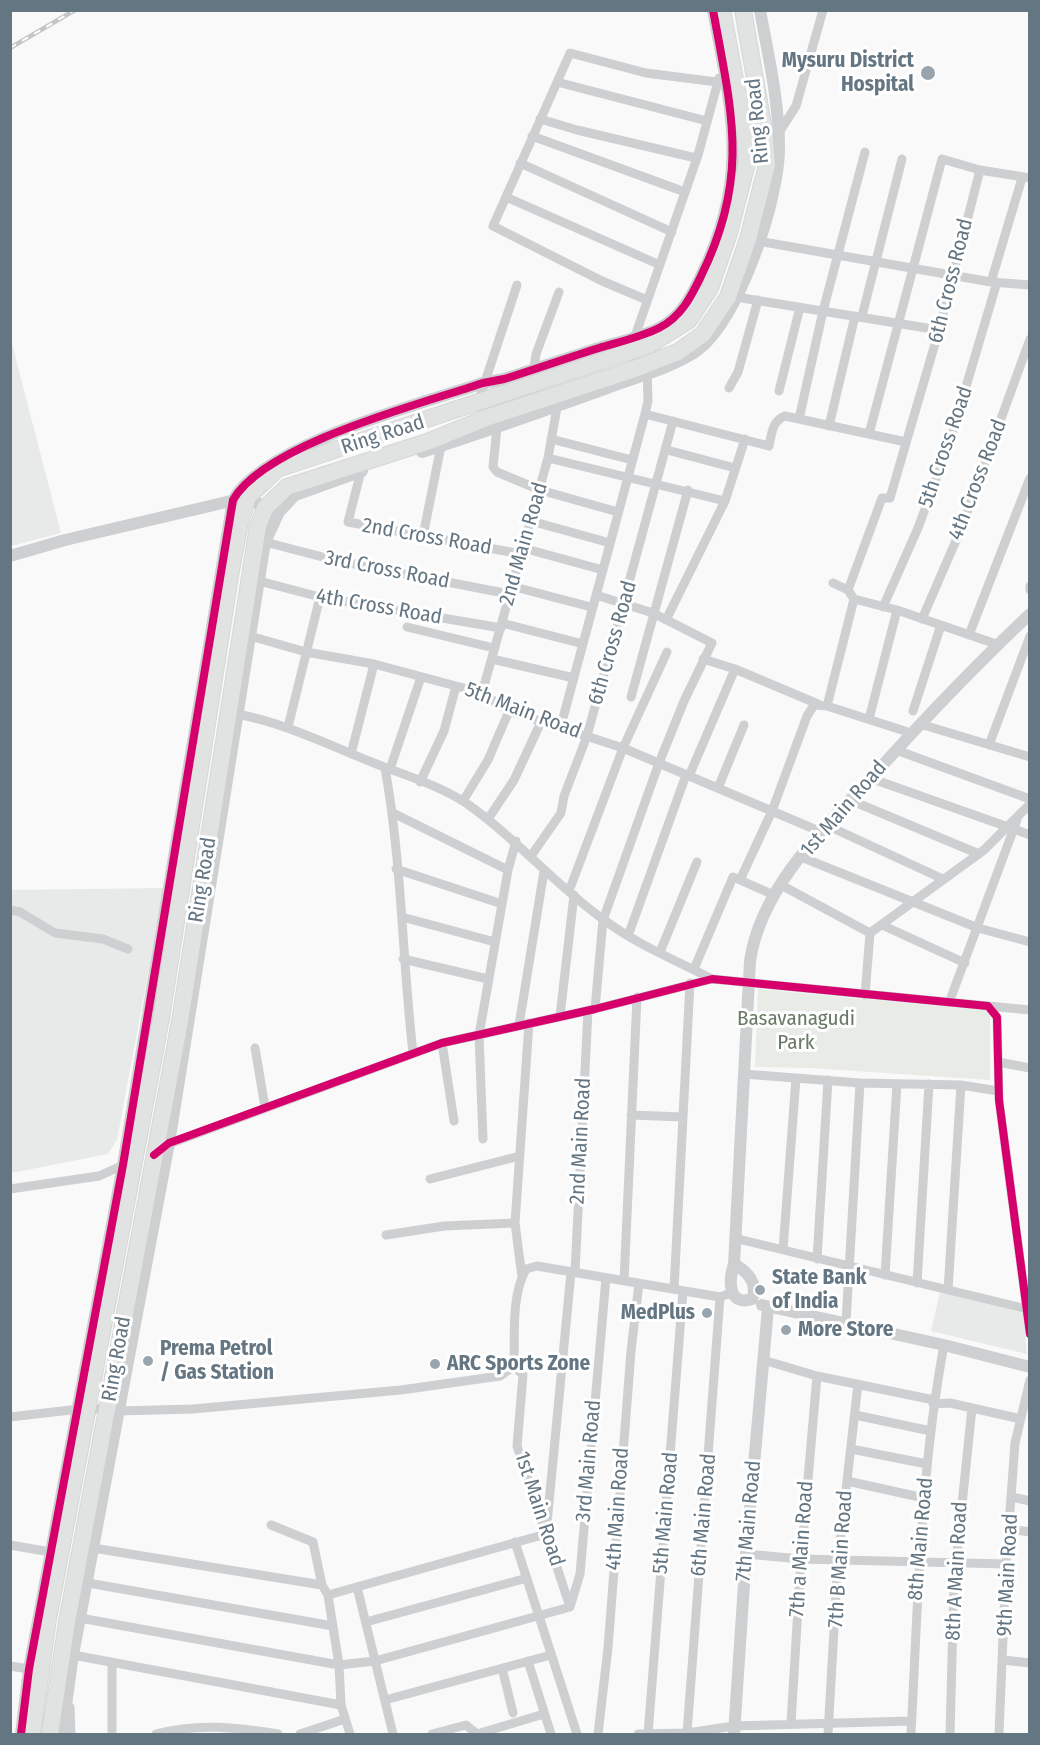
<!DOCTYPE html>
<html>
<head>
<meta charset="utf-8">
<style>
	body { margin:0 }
	#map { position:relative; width:1040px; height:1745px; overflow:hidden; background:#f9f9f9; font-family:"Fira Sans Condensed",sans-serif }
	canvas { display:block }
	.frame { position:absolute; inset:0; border:12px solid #657683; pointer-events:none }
</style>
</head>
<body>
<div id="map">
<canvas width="1040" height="1745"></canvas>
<div class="frame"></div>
</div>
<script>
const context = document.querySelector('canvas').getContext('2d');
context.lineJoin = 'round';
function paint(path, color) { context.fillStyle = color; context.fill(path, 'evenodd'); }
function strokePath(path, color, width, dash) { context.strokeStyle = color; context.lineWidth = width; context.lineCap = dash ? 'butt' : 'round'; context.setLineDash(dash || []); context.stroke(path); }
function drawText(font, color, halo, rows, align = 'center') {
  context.font = font + ' "Fira Sans Condensed",sans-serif'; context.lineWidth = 6; context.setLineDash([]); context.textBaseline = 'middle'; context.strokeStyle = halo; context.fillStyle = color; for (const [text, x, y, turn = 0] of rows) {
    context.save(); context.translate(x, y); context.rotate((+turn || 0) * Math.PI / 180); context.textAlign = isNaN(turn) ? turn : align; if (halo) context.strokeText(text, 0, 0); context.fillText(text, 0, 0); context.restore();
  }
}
const built = new Path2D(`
	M11 340 61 533 11 546H10Z
	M164 888 117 1140 108 1154 11 1173 10 890Z
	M940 1292 1023 1313 1027 1354 931 1331Z`);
const green = new Path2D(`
	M758 989 990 1011V1080L811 1068 755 1067Z`);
const minor = new Path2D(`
	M557 82 707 121
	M540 119 577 130 696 158
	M778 134 796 106 823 10
	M532 136 685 192
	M520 163 672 232
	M506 197 660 265
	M758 241 991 282 1030 285
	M991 282 1022 178
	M736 297 939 330
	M647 300 602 281 493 226 570 53 646 73 717 82
	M862 316 902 159
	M633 342 698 155 719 78
	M534 369 536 354 559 292
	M729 388 738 372 758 300
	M779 391 800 307
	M479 400 517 285
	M645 414 769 446C772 433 772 421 785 416L906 442
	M799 419 823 311 865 152
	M829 426 855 316
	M497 427 493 467 497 472 540 490 618 512
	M869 434 942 159 980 170 1030 178
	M551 439 632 460
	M667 450 735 468
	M548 458 725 501
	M361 471 348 522 521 554
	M531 521 610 543
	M423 536 441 446
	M265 542 334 560 509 594
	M523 548 603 570
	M259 581 320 597 501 628
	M833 583 848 590 854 599 897 610 999 645
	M511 586 591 607
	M1030 586V590
	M848 590 882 498H890L939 330 980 170
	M883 607 918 528 949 444 997 282
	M922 619 961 529 1030 339
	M666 620 725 501 745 439
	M502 623 583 644
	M407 627 494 648
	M969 635 1030 478
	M250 636 306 652 374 664 482 693 509 711 623 748 819 831
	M492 659 574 678
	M703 659 735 669 818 704
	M482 693 548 458 558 402
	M631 697 688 490
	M827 706 854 599
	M913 711 941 625
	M237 714C285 723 329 745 374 763 404 775 439 785 466 803 516 838 555 885 604 920 638 945 675 960 712 979
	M869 719 897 610
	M920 724 1030 757
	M288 727 320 597
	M560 729 645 414 648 401 647 369
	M989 745 1030 636
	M896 750 1030 799
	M351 754 374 664
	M385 768C402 862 402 958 413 1053
	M390 769 421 677
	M689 776 735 669
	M870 778 1008 827
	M420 782 444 731 456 686
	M718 788 744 725
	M850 800 979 854
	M463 801 488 760 509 711
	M393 813 508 870
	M488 819 514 780 541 722
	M826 825 943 879
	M1014 829 1030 835
	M531 856 561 813 564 796 587 736 673 421
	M801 857 978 928 1030 942
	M396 869 502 904
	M740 880 772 811 807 716 814 705 827 706 911 733
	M781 885 870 933
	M569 891 623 748 667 652
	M10 910 20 912 55 933 103 939 128 949
	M402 917 495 942
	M882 925 965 963
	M870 933 984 850 1030 804
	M628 936 686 775
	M660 952 697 862
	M403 959 488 979
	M694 969 733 877 774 895
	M865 995 870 933
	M950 1000 1017 820
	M988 1006 1030 1010
	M595 1009 603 920 659 763 684 701 712 643 653 613 596 595
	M560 1016 574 895
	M519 1025 544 871
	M442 1043 454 1121
	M255 1048 265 1107
	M998 1062 1030 1068
	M744 1074 860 1083 961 1085 998 1091
	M631 1115 683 1117
	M483 1139 479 1035 508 870 516 841
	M166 1145 442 1043 595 1009 712 979 988 1006 997 1017 999 1100 1030 1334
	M430 1179 520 1156
	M10 1189 99 1176 128 1163
	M386 1235 444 1226 515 1223
	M734 1238 1027 1309
	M783 1250 796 1078
	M817 1259 828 1080
	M575 1272 588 1010
	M885 1275 897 1084
	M522 1277 515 1223 529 1023
	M624 1281 637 997
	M917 1283 929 1084
	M674 1289 690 983
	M948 1290 961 1085
	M846 1322 860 1083
	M763 1360 817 1376 934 1400
	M933 1404 950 1403 1021 1419
	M855 1415 931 1431
	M10 1417 88 1408 118 1411 193 1409 401 1390 500 1376 514 1366
	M851 1449 927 1464
	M847 1481 924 1498
	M1012 1497 1030 1501
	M271 1525 313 1542 322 1585
	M1009 1529 1030 1532
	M515 1542 577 1734
	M10 1545 56 1553
	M93 1548 322 1585 328 1595
	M746 1554 801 1559 1006 1564
	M88 1583 333 1626
	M357 1587 393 1734
	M570 1607 580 1574 606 1278
	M80 1618 339 1665 375 1661 570 1607 517 1446 523 1375 514 1366C515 1335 511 1296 526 1269L537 1266 720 1297 731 1293
	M366 1622 527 1578
	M73 1655 341 1705
	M1003 1660 1030 1663
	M528 1661 551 1734
	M10 1666 29 1669
	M502 1668 513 1713
	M385 1700 551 1655
	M70 1707 71 1734
	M791 1723 801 1559 817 1376
	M687 1733 720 1297
	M112 1734V1662
	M156 1734C198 1723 235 1727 278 1734
	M300 1734 345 1719
	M350 1734 341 1705 339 1665 328 1595 546 1534 571 1272
	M432 1734 466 1725 477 1734
	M477 1734 544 1714
	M598 1734 608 1648 631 1351 639 1283
	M638 1734 687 1733 734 1726 911 1721
	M648 1734 683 1291
	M828 1734 838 1560 858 1384
	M911 1734C918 1604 920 1474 944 1345
	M950 1734 954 1582 972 1408
	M999 1734 1006 1564 1015 1443 1030 1380`);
const tertiary = new Path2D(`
	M422 452C484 432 546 410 607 388 636 377 669 369 695 352 739 323 780 197 779 146 779 101 768 55 760 10
	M10 556 65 540 248 497 265 508
	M734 1264C747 1271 759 1284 752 1299 727 1307 729 1279 734 1264L750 961C761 885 830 822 880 768 928 715 978 663 1030 614
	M762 1305 944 1345 1030 1367
	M21 1734 29 1669 123 1165 233 500C265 444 420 404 483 383L504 379C536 369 567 358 599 348 619 342 641 337 659 328 681 317 691 297 701 276 750 177 732 113 713 10
	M62 1734 73 1655 169 1143 265 542 279 512 295 495 362 471
	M734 1734 746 1554 768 1308`);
const trunk = new Path2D(`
	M32 1734 48 1619 161 1018 230 576 240 522 248 497 277 469 649 345 689 320 710 288 729 233 747 163 745 133 722 10
	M50 1734 67 1622 180 1021 258 526 265 508 287 487 427 442 486 418 629 371 678 352 703 334 728 297 748 239 767 165 764 130 743 10`);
const rail = new Path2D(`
	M10 48 75 10`);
const cycleway = new Path2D(`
	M154 1155 169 1143 442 1043 595 1009 712 979 988 1006 997 1017 999 1100 1030 1334
	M21 1734 29 1669 123 1165 233 500C265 444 420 404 483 383L504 379C536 369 567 358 599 348 619 342 641 337 659 328 681 317 691 297 701 276 750 177 732 113 713 10`);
const markers = [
	[928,73,8,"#99a4ac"],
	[760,1290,6,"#99a4ac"],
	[707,1313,6,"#99a4ac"],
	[786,1330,6,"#99a4ac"],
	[148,1361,6,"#99a4ac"],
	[435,1364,6,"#99a4ac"]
];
const poiNames = [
	["Mysuru District",914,61,"right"],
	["Hospital",914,85,"right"],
	["State Bank",772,1278],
	["of India",772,1302],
	["MedPlus",695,1313,"right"],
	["More Store",798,1330],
	["Prema Petrol",160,1349],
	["/ Gas Station",160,1373],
	["ARC Sports Zone",447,1364]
];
const streetNames = [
	["Ring Road",758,121,-96],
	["6th Cross Road",951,281,-76],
	["Ring Road",383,435,-18],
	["5th Cross Road",946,447,-71],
	["4th Cross Road",978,480,-69],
	["2nd Cross Road",427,537,10],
	["2nd Main Road",524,544,-74],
	["3rd Cross Road",387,570,11],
	["4th Cross Road",379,607,10],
	["6th Cross Road",613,643,-74],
	["5th Main Road",523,711,21],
	["1st Main Road",844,809,-49],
	["Ring Road",203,880,-81],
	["2nd Main Road",581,1141,-87],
	["Ring Road",117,1359,-80],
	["3rd Main Road",589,1461,-85],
	["1st Main Road",539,1509,72],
	["4th Main Road",618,1509,-86],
	["5th Main Road",666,1513,-85],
	["6th Main Road",704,1515,-85],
	["7th Main Road",749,1521,-85],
	["8th Main Road",921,1539,-85],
	["7th a Main Road",802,1549,-86],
	["7th B Main Road",841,1559,-86],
	["8th A Main Road",957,1571,-87],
	["9th Main Road",1008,1575,-87]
];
const parkNames = [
	["Basavanagudi",796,1019],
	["Park",796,1043]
];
paint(built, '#e8e9e9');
paint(green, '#e8ebe6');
strokePath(trunk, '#d5d6d6', 18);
strokePath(minor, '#cecfd0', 9);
strokePath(tertiary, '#cecfd0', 12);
strokePath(trunk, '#e1e2e2', 16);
strokePath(rail, '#c3c5c6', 4.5);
strokePath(rail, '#fff', 2, [7]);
strokePath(cycleway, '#d6006c', 8);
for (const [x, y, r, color] of markers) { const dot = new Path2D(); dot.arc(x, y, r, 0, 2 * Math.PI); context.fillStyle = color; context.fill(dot); strokePath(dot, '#fff', 2); }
drawText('bold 21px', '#657683', '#fff', poiNames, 'left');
drawText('21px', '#657683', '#fff', streetNames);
drawText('21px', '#687a64', '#fff', parkNames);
</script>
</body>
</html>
